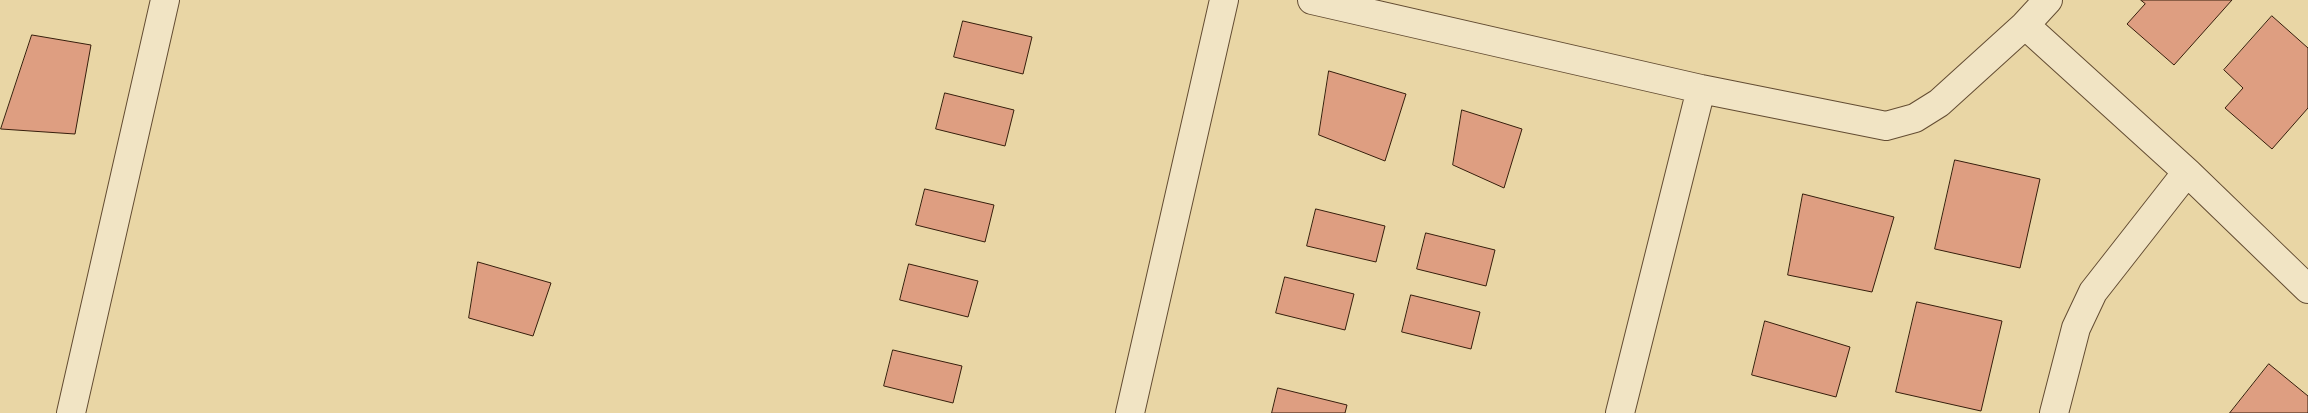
<!DOCTYPE html>
<html>
<head>
<meta charset="utf-8">
<style>
	body { margin:0 }
	canvas { display:block; background:#e9d6a5 }
</style>
</head>
<body>
<canvas width="2308" height="413"></canvas>
<script>
const context = document.querySelector('canvas').getContext('2d');
context.lineJoin = 'round';
function paint(path, color) { context.fillStyle = color; context.fill(path, 'evenodd'); }
function strokePath(path, color, width, dash) { context.strokeStyle = color; context.lineWidth = width; context.lineCap = dash ? 'butt' : 'round'; context.setLineDash(dash || []); context.stroke(path); }
const building = new Path2D(`
	M2141 0H2232L2174 65 2127 24 2145 4Z
	M2272 16 2308 48V108L2272 149 2225 108 2243 88 2224 70Z
	M963 21 1032 37 1023 74 954 57Z
	M32 35 91 45 75 134 1 129Z
	M1329 71 1406 94 1385 161 1319 135Z
	M945 93 1014 110 1005 146 936 129Z
	M1462 110 1522 129 1504 188 1453 165Z
	M1955 160 2040 179 2020 268 1935 249Z
	M925 189 994 205 985 242 916 225Z
	M1803 194 1894 217 1872 292 1788 275Z
	M1316 209 1385 226 1376 262 1307 246Z
	M1426 233 1495 250 1486 286 1417 269Z
	M478 262 551 283 533 336 469 318Z
	M909 264 978 281 968 317 900 300Z
	M1285 277 1354 294 1345 330 1276 313Z
	M1411 295 1480 312 1471 349 1402 332Z
	M1917 302 2002 321 1981 411 1896 392Z
	M1765 321 1850 347 1836 397 1752 375Z
	M893 350 962 366 953 403 884 386Z
	M2269 364 2308 396V413H2230Z
	M1278 388 1347 405 1345 413H1272Z`);
const minor = new Path2D(`
	M1312 0 1701 89 1886 126 1915 118 1939 103 2025 25 2048 0
	M2025 25 2187 172 2308 289
	M71 413 165 0
	M1130 413 1224 0
	M1620 413 1701 89
	M2054 413 2076 328 2093 292 2187 172`);
paint(building, '#de9e81');
strokePath(building, '#361e0c', 1);
strokePath(minor, '#634c32', 30);
strokePath(minor, '#f1e4c4', 28);
</script>
</body>
</html>
